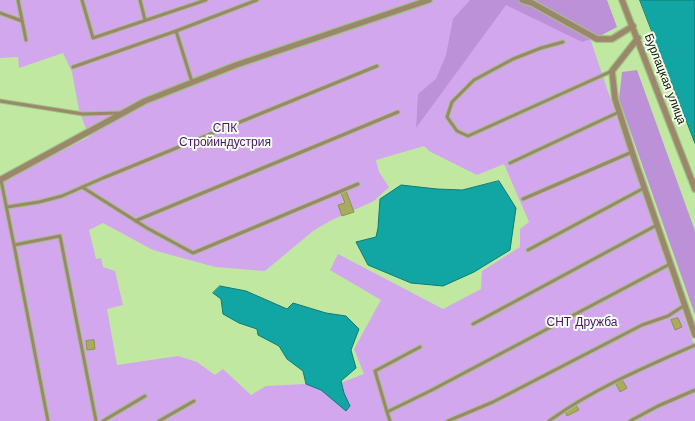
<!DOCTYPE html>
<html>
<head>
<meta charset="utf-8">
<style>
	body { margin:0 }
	canvas { display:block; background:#c0e8a1 }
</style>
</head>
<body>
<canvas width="695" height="421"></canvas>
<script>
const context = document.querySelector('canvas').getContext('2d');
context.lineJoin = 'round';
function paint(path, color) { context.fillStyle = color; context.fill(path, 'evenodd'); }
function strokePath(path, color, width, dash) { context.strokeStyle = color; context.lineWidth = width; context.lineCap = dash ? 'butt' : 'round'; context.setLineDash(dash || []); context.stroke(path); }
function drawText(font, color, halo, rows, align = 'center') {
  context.font = font + ' "Work Sans",sans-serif'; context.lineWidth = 4; context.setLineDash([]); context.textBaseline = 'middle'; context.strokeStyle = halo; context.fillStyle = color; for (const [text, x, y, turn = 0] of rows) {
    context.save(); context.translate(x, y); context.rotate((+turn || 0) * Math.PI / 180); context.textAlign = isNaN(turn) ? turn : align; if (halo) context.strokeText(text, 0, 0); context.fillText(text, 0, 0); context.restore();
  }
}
const green = new Path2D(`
	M0 0H577L695 348V421H0V182L89 137 79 110 72 72 63 53 19 68 18 57 0 58ZM424 146 429 151 477 175 504 164 529 222 520 229V247L482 271 481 289 443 309 338 254 330 270 381 300 354 349 364 374 343 382 266 386 251 395 223 369 215 375 197 362 178 356 117 365 107 309 123 305 115 271 103 267 101 258 96 259 89 230 103 223 153 250 215 267 265 271 313 231 330 221 374 201 389 187 379 172 376 160Z`);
const forest = new Path2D(`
	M470 0H607L617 27 600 36 582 42 506 5 416 128 418 94 436 79 446 55 453 19Z
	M637 70 695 231V315L619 99 622 72Z`);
const water = new Path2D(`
	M640 0H695V143Z
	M499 181 516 208 510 250 474 272 443 286 411 283 368 265 356 242 376 237 378 228 380 199 401 185 437 189 462 190Z
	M220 286 246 291 287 309 293 303 326 313 346 316 359 329 351 350 356 368 341 381 344 393 350 406 346 411 321 390 306 384 303 371 287 359 279 346 258 335 257 329 239 323 223 314 221 299 213 293Z`);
const building = new Path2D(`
	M346 191 354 212 342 216 338 205 345 203 341 193Z
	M678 318 682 327 675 330 671 320Z
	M94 340 95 349 87 350 86 341Z
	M623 381 627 388 620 392 616 384Z
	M576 405 579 410 567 416 565 411Z`);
const lane = new Path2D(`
	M18 0 26 40
	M82 0 93 38 206 0
	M140 0 145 20
	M0 13 22 21
	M176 31 257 0
	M563 42 541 48 513 59 474 80 452 102 447 117 457 131 468 136 612 71
	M73 67 176 31 192 82
	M0 101 83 114 120 113
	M510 163 619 112
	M1 180 14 245 60 236 96 421
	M82 187 147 228 193 253 358 184
	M523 199 632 152
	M7 207 39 202 62 196 103 178 377 66
	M135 221 398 112
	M14 245 48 421
	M528 250 644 188
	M473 324 657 225
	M420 347 375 371 387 412 430 391 670 264
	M387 412 390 421
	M103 421 145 396
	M159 421 194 401
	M448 421 493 402 642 325 668 316 685 305
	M549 421C593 389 645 367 695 345
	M630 421 658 406 695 390`);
const street = new Path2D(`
	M522 0 532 3 597 39H612L633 26
	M622 0 695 189
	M638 38 612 71 615 99 635 161 695 335
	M0 180 145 101 236 65 429 0`);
const streetNames = [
	["Бурлацкая улица",665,79,69]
];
const parkNames = [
	["СПК",225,128],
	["Стройиндустрия",225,142],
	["СНТ Дружба",582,322]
];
paint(green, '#d3a7ee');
paint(forest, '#bd91d8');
paint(water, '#11a6a3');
strokePath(water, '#0f7b72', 1);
paint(building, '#a7ad5e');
strokePath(building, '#8f9445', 1);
strokePath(lane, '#9fc284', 5);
strokePath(street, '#9fc284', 8);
strokePath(lane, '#9d876c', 3);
strokePath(street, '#9d876c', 5.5);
drawText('12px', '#091700', '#f5feef', streetNames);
drawText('12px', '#4d1468', '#f5feef', parkNames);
</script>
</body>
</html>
